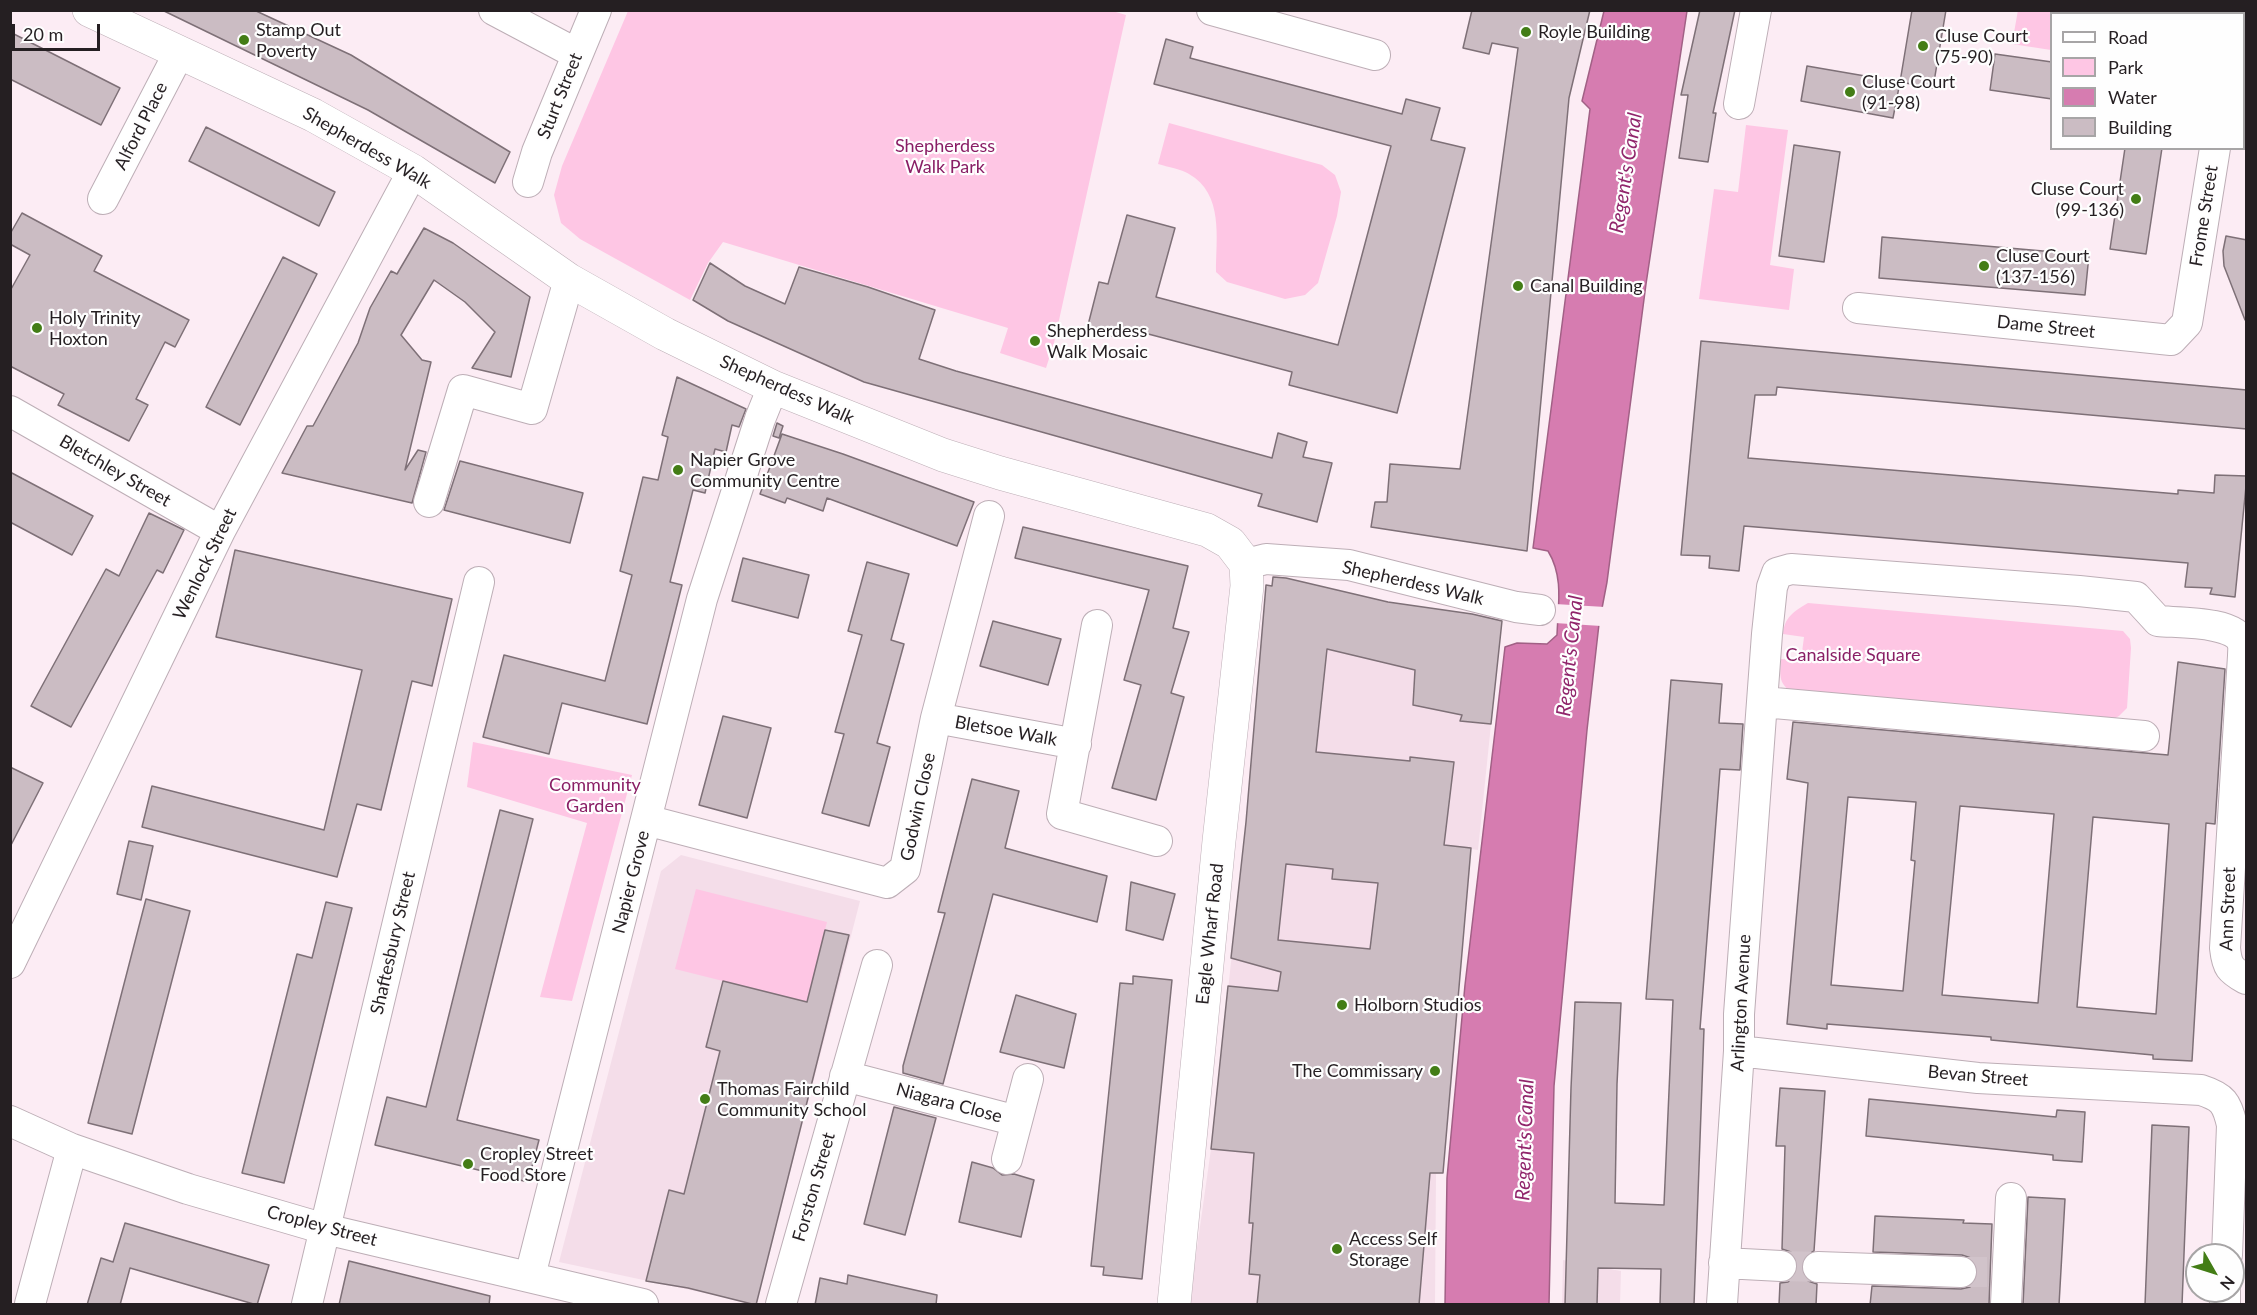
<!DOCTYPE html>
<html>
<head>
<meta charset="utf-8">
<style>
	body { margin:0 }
	#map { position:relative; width:2257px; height:1315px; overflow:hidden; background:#fcecf4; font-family:Lato,sans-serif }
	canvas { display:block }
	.frame { position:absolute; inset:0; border:12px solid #251f22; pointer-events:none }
	.legend { position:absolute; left:2050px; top:12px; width:195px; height:138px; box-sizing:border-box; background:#fefefe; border:2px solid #a7a5a6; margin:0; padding:8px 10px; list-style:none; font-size:18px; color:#251f22 }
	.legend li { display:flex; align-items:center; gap:12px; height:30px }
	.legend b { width:30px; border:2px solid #a7a5a6 }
	.north { position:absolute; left:2185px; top:1243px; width:60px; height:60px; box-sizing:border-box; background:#fefefe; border:2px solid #a7a5a6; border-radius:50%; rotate:129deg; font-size:16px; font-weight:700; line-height:24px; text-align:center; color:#251f22 }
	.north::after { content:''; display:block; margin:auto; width:21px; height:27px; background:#437d16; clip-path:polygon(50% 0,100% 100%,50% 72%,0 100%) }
	.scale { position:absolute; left:12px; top:24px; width:88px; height:27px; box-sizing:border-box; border:3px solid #251f22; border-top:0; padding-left:8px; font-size:18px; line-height:21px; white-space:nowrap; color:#251f22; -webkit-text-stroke:4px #fefefe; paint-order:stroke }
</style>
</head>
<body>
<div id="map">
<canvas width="2257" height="1315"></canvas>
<div class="frame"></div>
<ul class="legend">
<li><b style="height:8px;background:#fff"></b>Road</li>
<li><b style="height:16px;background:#fec6e4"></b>Park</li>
<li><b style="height:16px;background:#d67cb0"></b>Water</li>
<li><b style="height:16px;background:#cbbcc3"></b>Building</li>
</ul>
<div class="north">N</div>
<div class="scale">20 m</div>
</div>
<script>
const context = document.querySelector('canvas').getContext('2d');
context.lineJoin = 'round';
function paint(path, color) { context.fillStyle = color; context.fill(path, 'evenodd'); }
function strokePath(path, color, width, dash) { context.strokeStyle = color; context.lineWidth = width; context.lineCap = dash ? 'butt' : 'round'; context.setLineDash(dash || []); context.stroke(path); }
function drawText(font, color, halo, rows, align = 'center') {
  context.font = font + ' Lato,sans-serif'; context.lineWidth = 4.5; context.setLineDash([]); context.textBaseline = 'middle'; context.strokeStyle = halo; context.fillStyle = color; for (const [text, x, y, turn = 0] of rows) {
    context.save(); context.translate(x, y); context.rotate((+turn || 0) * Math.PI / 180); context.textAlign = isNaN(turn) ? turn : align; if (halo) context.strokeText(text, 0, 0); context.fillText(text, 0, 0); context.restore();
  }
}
const built = new Path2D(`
	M1273 575 1388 602 1502 618 1478 850 1471 849 1443 1173 1436 1174 1435 1304H1189L1211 1149 1246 822 1266 585H1272Z
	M681 855 860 901 756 1304 559 1262 661 871Z
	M1563 1260 1621 1271 1620 1304H1562Z`);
const green = new Path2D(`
	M1109 10 1126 15 1054 343 1046 368 1000 353 1008 328 723 242 708 263 690 300 580 239 561 223 554 195 562 166 628 11Z
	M2018 10H2126V14H2052L2051 50 2012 44Z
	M1169 123 1322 165 1335 175 1341 192 1337 216 1318 283 1305 295 1285 299 1227 282 1216 272C1216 238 1224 194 1189 174 1181 169 1168 167 1158 164Z
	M1746 125 1788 130 1770 265 1794 269 1789 310 1699 299 1714 189 1738 192Z
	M1808 603 2123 631 2130 639 2131 648 2127 708 2119 716 2106 723 1797 697C1780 684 1779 681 1781 659L1801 660 1804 637 1783 634C1784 618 1794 611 1808 603Z
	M473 742 632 775 572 1001 540 997 587 823 467 787Z
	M696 889 827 922 807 1002 675 969Z`);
const water = new Path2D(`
	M1604 11H1687L1646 284 1607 582 1599 624 1587 730 1554 1086 1549 1304H1445L1447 1178 1465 985 1505 647 1517 643 1547 644 1557 635C1558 606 1564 577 1548 551L1533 548 1590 109 1582 101Z`);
const pier = new Path2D(`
	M1555 604 1605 607 1601 626 1555 623Z`);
const building = new Path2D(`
	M162 10H254L351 55 510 152 495 183 368 110Z
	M1472 10H1590L1569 98 1527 551 1371 527 1375 502H1387L1390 464 1460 469 1518 48 1492 43 1489 54 1463 48Z
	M1700 10H1735L1713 113H1716L1708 162 1679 158 1688 95H1681Z
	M1912 10H1946L1933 88 1900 82Z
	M10 32 120 88 101 125 10 79Z
	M1166 39 1193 47 1190 58 1402 114 1406 99 1440 108 1431 140 1465 148 1397 413 1289 385 1292 372 1118 326 1115 337 1087 329 1099 282 1108 284 1127 215 1175 228 1156 297 1338 345 1391 146 1154 84Z
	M1995 54 2052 62V99L1990 90Z
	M1807 66 1900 82 1893 118 1801 101Z
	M206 127 335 192 319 226 189 161Z
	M1794 145 1840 152 1824 262 1779 256Z
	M2125 148H2162L2146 254 2110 249Z
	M22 213 102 256 94 271 189 320 175 347 165 342 136 399 148 405 129 441 58 405 64 394 10 366V291L30 255 10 244V234Z
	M424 228 453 243 530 297 511 377 472 368 495 332 465 302 434 280 401 335 422 360 431 362 405 470 418 450 426 452 412 503 282 473 307 426H313L358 343 370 308 391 271 397 274Z
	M2226 236 2247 240V320H2245L2224 266 2223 251Z
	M1882 237 2089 255 2085 295 1879 278Z
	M283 257 317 274 240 425 206 407Z
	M710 263 745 286 785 304 799 267 868 287 935 310 919 359 956 371 1272 458 1278 433 1307 442 1303 457 1332 463 1317 522 1258 506 1262 494 864 382 728 321 693 300Z
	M1701 341 2247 390V429L1777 387 1776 395H1755L1748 458 2178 494V490L2214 493 2215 475 2247 476 2235 597 2210 594 2212 588 2185 587 2188 563 1744 526 1739 571 1709 568 1710 556 1681 555Z
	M677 377 746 409 739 427 732 425 726 452 715 449 705 493 693 490 670 582 682 585 647 724 562 703 549 754 483 737 504 655 605 681 632 575 620 571 643 477 658 480 668 437 662 435Z
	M777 423 783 426 779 438 773 436Z
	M782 434 843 454 974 502 957 546 827 498 823 511 787 498 785 503 760 494Z
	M460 461 583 493 570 543 444 510Z
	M10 472 93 516 72 555 10 522Z
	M149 513 184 530 163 573 157 570 71 727 31 706 106 569 119 576Z
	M1023 527 1188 566 1173 628 1189 632 1171 693 1184 697 1156 800 1112 788 1141 685 1124 680 1149 590 1015 558Z
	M235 550 452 599 432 686 412 681 381 810 357 804 337 877 142 827 152 786 324 830 362 670 216 637Z
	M743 558 809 575 798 618 732 601Z
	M867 562 909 574 891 640 904 644 877 743 890 747 869 826 822 813 844 734 835 732 862 635 848 631Z
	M1273 577 1286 578 1388 602 1472 614 1502 621 1491 724 1460 721 1462 715 1413 705 1415 670 1327 649 1316 752 1410 761V757L1454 762 1444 845 1471 848 1443 1173H1430L1419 1305H1257L1260 1275 1249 1274 1253 1223H1249L1254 1153 1211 1149 1228 986 1278 991 1281 972 1231 958 1246 822 1266 585 1272 586ZM1286 864 1333 869 1332 879 1378 883 1370 949 1278 940Z
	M993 621 1061 639 1048 685 980 666Z
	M2178 662 2225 669 2215 824 2206 823 2192 1061 2153 1059V1055L1991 1040V1037L1827 1024V1029L1787 1024 1808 783 1787 779 1793 722 2168 755ZM1848 797 1916 802 1911 860 1915 861 1903 991 1831 985ZM1960 806 2054 814 2038 1003 1942 995ZM2093 817 2169 824 2156 1014 2077 1007Z
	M1671 680 1722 684 1719 723 1743 724 1740 770 1720 769 1700 1029H1704L1694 1305H1660L1661 1269 1598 1268 1597 1305H1565L1571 1088 1575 1002 1621 1003 1617 1084 1615 1203 1664 1205 1673 1000 1646 999Z
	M723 716 771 728 747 818 699 805Z
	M10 767 43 783 10 847Z
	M972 779 1019 791 1005 848 1107 876 1097 922 993 894 943 1084 903 1073V1066L945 913 938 912Z
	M500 810 533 819 457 1120 539 1140 528 1182 375 1145 387 1097 426 1107Z
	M129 841 153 846 141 900 117 894Z
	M1131 882 1175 894 1163 940 1126 930Z
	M146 899 190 911 132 1134 88 1123Z
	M326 902 352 908 284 1183 242 1173 297 954 312 958Z
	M825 930 849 935 756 1305 688 1288 646 1281 669 1190 684 1194 720 1051 706 1047 723 981 807 1002Z
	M1133 976 1172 980 1142 1279 1103 1275 1104 1267 1091 1266 1120 983 1133 984Z
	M1016 995 1076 1014 1064 1068 1000 1052Z
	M1780 1088 1825 1091 1814 1251 1804 1257 1801 1266 1803 1276 1808 1281 1817 1284 1816 1305H1779L1780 1283 1788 1282 1795 1276 1798 1266 1796 1258 1791 1252 1782 1249 1785 1146H1776Z
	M1869 1099 2056 1117 2057 1110 2085 1112 2082 1162 2053 1160V1155L1866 1136Z
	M894 1107 936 1118 905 1235 864 1224Z
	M2152 1125 2189 1127 2182 1305H2145Z
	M972 1162 993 1168 1002 1175 1014 1174 1034 1180 1021 1237 959 1222Z
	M2028 1197 2065 1199 2059 1305H2023Z
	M1875 1216 1964 1220 1963 1223 1992 1224 1989 1305H1870L1872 1286 1961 1289 1970 1287 1975 1282 1978 1273 1976 1263 1971 1258 1962 1255 1873 1252Z
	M125 1223 269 1265 257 1305 130 1268 120 1305H87L101 1258 113 1262Z
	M349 1261 490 1296 489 1305H339Z
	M848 1275 937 1295 936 1305H815L820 1278 847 1284Z`);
const minorTunnel = new Path2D(`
	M1781 1266 1818 1267
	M1961 1272H1987`);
const minor = new Path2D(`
	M494 10 577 54
	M1212 10 1375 55
	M2238 14V10
	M1739 104 1756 10
	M528 182 537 152 596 10
	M103 199 179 53
	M1858 308 2171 340 2187 323 2215 148
	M10 411 220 531
	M429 502 463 390 532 409 569 280
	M1246 564 1266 559 1349 565 1516 607 1540 610
	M1097 625 1062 814 1157 841
	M1763 702 2144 736
	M936 718 1076 744
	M646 820 887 883 905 869 936 718 989 516
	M10 963 220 531 413 171
	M1739 1051 1978 1078 2201 1090C2223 1097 2227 1103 2232 1125L2227 1255
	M845 1076 1017 1121
	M10 1121 72 1149 188 1189 325 1229 643 1304
	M1007 1159 1028 1079
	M1724 1263 1781 1266
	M1818 1267 1961 1272
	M530 1276 702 599 760 419 773 387
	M30 1304 72 1149
	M307 1304 479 582
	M781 1304 877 965
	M1722 1304 1739 1051V1014L1767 634 1772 587 1777 573 1791 569 2079 591 2136 597 2158 621C2178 623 2235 621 2242 642 2244 646 2243 652 2243 656L2225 948C2227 967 2230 970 2246 979
	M2006 1304 2011 1198
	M2225 1304V1291`);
const major = new Path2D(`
	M89 10 313 115 413 171 569 280 665 334 773 387 943 455 1000 473 1207 530 1230 543 1246 564 1247 586 1219 841 1174 1304`);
const markers = [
	[1526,32,6,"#437d16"],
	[244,40,6,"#437d16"],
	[1923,46,6,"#437d16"],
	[1850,92,6,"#437d16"],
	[2136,199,6,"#437d16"],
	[1984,266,6,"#437d16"],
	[1518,286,6,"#437d16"],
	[37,328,6,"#437d16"],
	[1035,341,6,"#437d16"],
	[678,470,6,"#437d16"],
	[1342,1005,6,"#437d16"],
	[1435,1071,6,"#437d16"],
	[705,1099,6,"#437d16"],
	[468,1164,6,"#437d16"],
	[1337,1249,6,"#437d16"]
];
const poiNames = [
	["Stamp Out",256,30],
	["Poverty",256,51],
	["Royle Building",1538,32],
	["Cluse Court",1935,36],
	["(75-90)",1935,57],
	["Cluse Court",1862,82],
	["(91-98)",1862,103],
	["Cluse Court",2124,189,"right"],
	["(99-136)",2124,210,"right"],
	["Cluse Court",1996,256],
	["(137-156)",1996,277],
	["Canal Building",1530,286],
	["Holy Trinity",49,318],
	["Hoxton",49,339],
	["Shepherdess",1047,331],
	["Walk Mosaic",1047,352],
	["Napier Grove",690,460],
	["Community Centre",690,481],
	["Holborn Studios",1354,1005],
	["The Commissary",1423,1071,"right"],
	["Thomas Fairchild",717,1089],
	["Community School",717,1110],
	["Cropley Street",480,1154],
	["Food Store",480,1175],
	["Access Self",1349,1239],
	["Storage",1349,1260]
];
const streetNames = [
	["Sturt Street",560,96,-68],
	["Alford Place",141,126,-63],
	["Shepherdess Walk",367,148,30],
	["Frome Street",2204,216,-81],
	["Dame Street",2046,327,6],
	["Shepherdess Walk",787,390,24],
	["Bletchley Street",115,471,30],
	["Wenlock Street",205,564,-64],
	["Shepherdess Walk",1413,583,13],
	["Bletsoe Walk",1006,731,10],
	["Godwin Close",918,807,-78],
	["Napier Grove",631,882,-76],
	["Ann Street",2228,909,-88],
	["Eagle Wharf Road",1210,934,-84],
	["Shaftesbury Street",393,943,-77],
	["Arlington Avenue",1741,1003,-87],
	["Bevan Street",1978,1076,5],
	["Niagara Close",949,1103,15],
	["Forston Street",814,1187,-74],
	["Cropley Street",322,1226,15]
];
const parkNames = [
	["Shepherdess",945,146],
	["Walk Park",945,167],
	["Canalside Square",1853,655],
	["Community",595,785],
	["Garden",595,806]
];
const waterNames = [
	["Regent's Canal",1626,173,-81],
	["Regent's Canal",1570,656,-84],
	["Regent's Canal",1525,1140,-88]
];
paint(built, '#f4dde9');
paint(green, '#fec6e4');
paint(water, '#d67cb0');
strokePath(water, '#a16085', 1.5);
paint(pier, '#fcecf4');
paint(building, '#cbbcc3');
strokePath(building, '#7e7077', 1.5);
strokePath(minorTunnel, '#d1c3ca', 30, [30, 15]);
strokePath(minor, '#bdaeb6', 32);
strokePath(major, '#bdaeb6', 34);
strokePath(minor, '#fff', 30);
strokePath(major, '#fff', 33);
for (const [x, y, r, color] of markers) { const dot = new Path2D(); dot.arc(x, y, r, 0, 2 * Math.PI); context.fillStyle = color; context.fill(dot); strokePath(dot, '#fefefe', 2); }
drawText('18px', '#251f22', '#fefefe', poiNames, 'left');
drawText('18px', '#251f22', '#fefefe', streetNames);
drawText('18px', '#891e65', '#fefefe', parkNames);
drawText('italic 20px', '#90256b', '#fefefe', waterNames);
</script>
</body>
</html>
